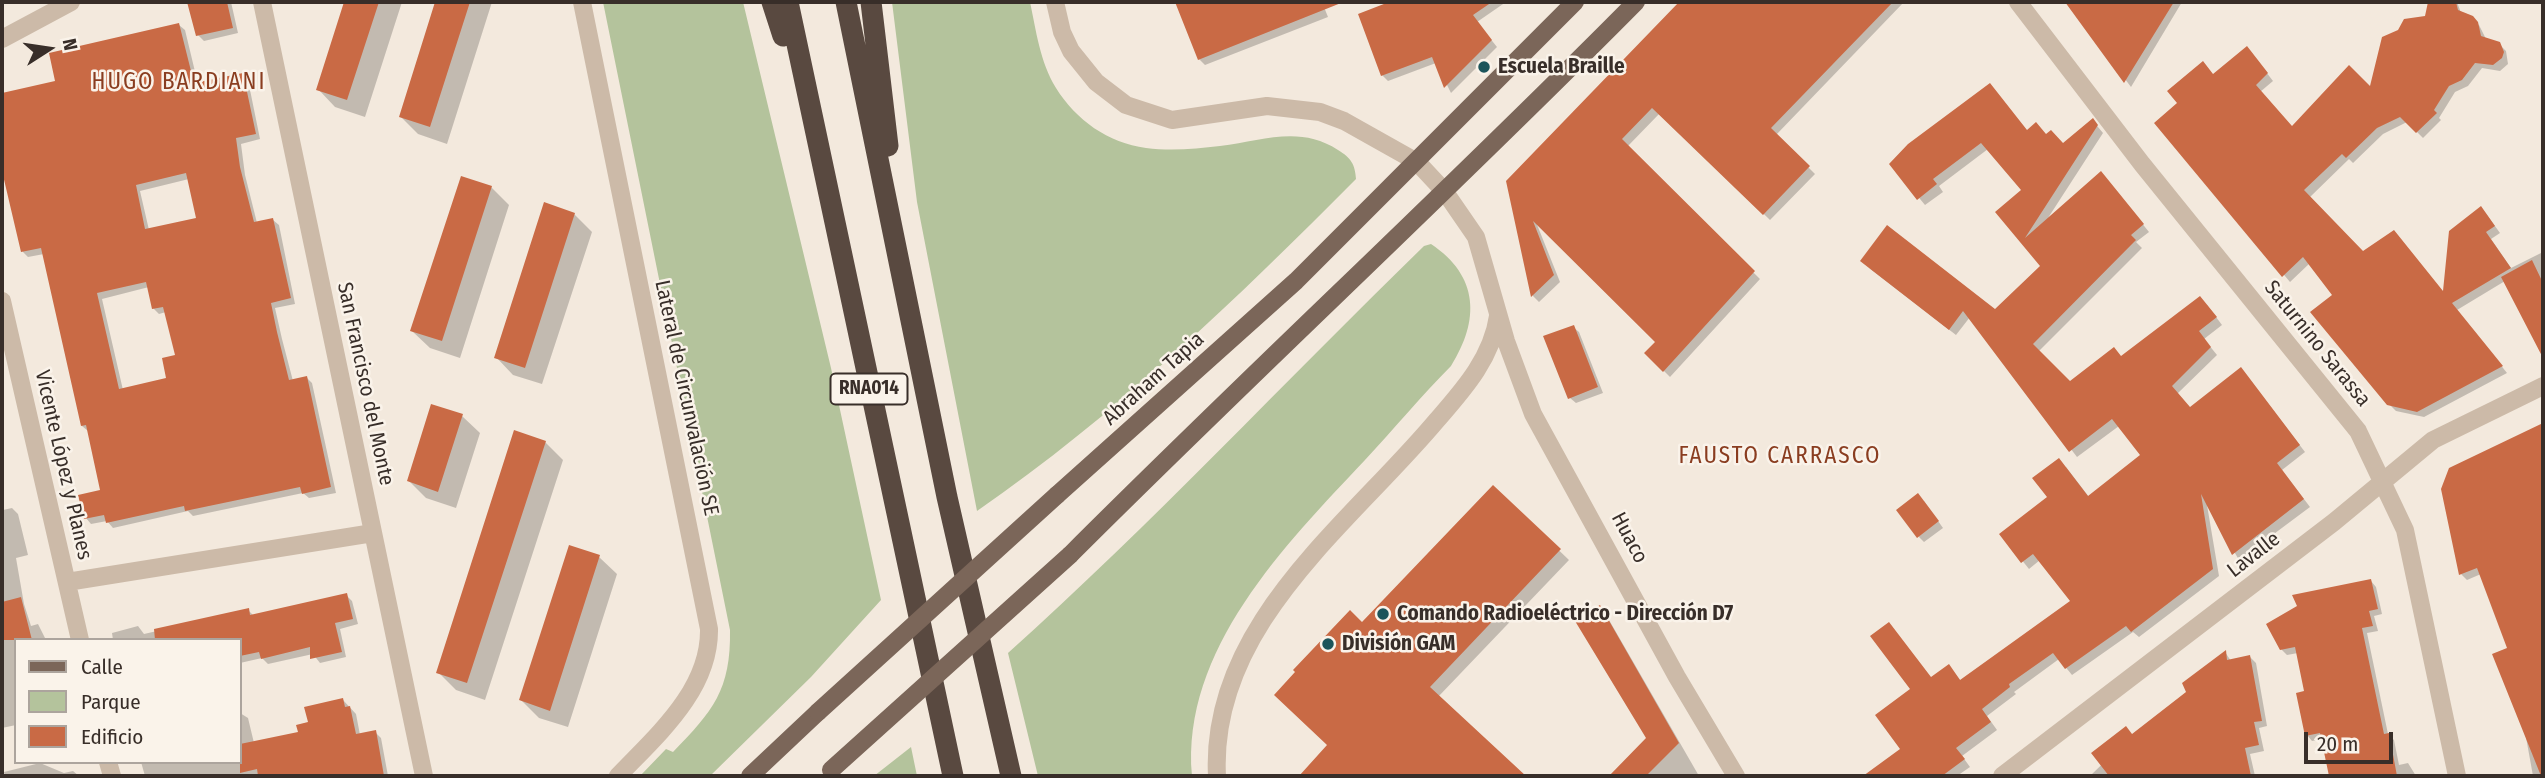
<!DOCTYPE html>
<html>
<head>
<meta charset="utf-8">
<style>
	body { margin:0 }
	#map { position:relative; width:2545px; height:778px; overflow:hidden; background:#f3e9dd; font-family:"Fira Sans Condensed",sans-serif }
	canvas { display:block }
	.frame { position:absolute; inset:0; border:4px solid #382e29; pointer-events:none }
	.legend { position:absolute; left:14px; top:638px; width:228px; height:126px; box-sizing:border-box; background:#faf3ea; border:2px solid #aca49d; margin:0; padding:9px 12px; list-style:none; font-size:21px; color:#382e29 }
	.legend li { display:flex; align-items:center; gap:14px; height:35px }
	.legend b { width:35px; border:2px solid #aca49d }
	.north { position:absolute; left:14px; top:14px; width:70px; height:70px; -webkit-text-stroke:5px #faf3ea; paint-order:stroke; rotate:78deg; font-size:19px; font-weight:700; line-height:28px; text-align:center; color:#382e29 }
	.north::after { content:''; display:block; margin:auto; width:24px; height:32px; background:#382e29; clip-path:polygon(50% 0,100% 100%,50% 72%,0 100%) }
	.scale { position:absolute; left:2304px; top:732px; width:89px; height:32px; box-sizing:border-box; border:4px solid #382e29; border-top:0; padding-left:9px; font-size:21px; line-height:24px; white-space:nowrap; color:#382e29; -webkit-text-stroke:5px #faf3ea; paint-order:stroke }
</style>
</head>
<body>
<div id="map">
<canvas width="2545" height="778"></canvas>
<div class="frame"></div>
<ul class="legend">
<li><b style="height:9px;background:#7b6659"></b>Calle</li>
<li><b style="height:19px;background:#b4c39c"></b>Parque</li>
<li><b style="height:19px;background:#c96a45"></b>Edificio</li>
</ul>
<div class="north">N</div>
<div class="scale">20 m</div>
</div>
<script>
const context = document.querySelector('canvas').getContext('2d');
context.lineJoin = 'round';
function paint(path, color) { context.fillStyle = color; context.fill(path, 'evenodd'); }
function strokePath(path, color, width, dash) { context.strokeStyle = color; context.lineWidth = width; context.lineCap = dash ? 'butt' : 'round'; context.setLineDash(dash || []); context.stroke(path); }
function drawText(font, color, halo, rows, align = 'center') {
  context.font = font + ' "Fira Sans Condensed",sans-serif'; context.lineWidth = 5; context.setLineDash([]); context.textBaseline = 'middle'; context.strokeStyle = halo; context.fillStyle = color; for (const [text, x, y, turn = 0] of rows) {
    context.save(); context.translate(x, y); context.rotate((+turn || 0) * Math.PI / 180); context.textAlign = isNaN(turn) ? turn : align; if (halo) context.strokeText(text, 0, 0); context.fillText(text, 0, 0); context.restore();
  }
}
const green = new Path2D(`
	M603 2H743L831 368 881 600 811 677 710 776H640L666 749 673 752C713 711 731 690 730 630Z
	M892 2H1030C1036 30 1040 62 1056 88 1076 120 1108 143 1146 148 1170 151 1196 149 1220 146 1263 141 1299 125 1338 150 1351 158 1355 164 1356 179 1238 298 1116 415 977 511L917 202Z
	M1431 244C1479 276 1480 320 1451 366 1421 396 1394 429 1365 460 1285 545 1181 650 1192 776H1038L1008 653C1152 524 1285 381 1424 246Z
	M911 747 917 776H874Z`);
const shadow = new Path2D(`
	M189 2H231L238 33 204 41 198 35Z
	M346 2H402L365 117 335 107 318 89Z
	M437 2H492L447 144 418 134 401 117Z
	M1177 2H1322L1328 17 1205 65 1199 59Z
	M1412 2H1506L1477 22 1497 47 1451 93 1436 63 1388 81 1382 75 1386 13Z
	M1681 2H1904L1776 135 1815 174 1770 220 1660 113 1627 147 1760 279 1670 377 1646 353 1657 342 1536 222 1560 282 1539 302 1533 296 1508 182Z
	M2067 2H2182L2131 87Z
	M2430 2H2457L2461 13 2479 25 2486 39 2499 44 2506 51 2508 64 2500 71 2482 68 2468 86 2455 92 2439 118 2441 120 2423 138 2407 122 2383 134 2353 163 2349 159 2309 198 2363 254 2445 293 2487 215 2500 233 2491 239 2511 268 2543 252V346L2505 281 2457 310 2507 373 2424 417 2396 411 2389 404 2335 295 2310 263 2290 282 2157 123 2214 76 2253 55 2273 81 2260 92 2292 129 2371 89 2427 18Z
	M179 25 185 30 198 84 242 74 248 80 260 139 241 144 245 175 257 223 273 220 279 225 295 304 275 308 282 339 293 381 307 378 312 383 336 493 309 498 303 493 193 516 188 511 113 528 107 521 91 524 86 518 102 492 88 431 82 426 44 254 28 257 23 252 2 162V95L57 83ZM189 179 198 219 149 230 140 191ZM149 287 153 308 159 314 166 312 177 357 168 380 123 390 102 299Z
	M2093 121 2103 133 2048 218 2107 180 2149 232 2136 242 2142 248 2038 352 2070 383 2121 358 2207 305 2222 325 2204 339 2217 355 2177 394 2191 409 2247 376 2305 452 2282 470 2310 507 2239 560 2207 505 2219 576 2139 637 2133 632 2072 675 2059 659 2014 692 2016 694 1987 716 1997 730 1962 756 1970 767 1957 776H1869L1902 749 1932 679 1949 666 1961 681 2072 602 2040 560 2029 569 2001 534 2049 498 2066 467 2089 497 2143 455 2119 426 2077 457 1970 317 1956 335 1869 268 1995 311 2043 266 1997 212 2024 190 1988 149 1939 186 1943 192 1925 205 1891 164 2028 131 2063 145Z
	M491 187 509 205 460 358 430 348 412 331Z
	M574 214 592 232 542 384 513 375 496 357Z
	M1573 327 1579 332 1603 393 1576 403 1570 398Z
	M462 416 480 433 456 508 426 498 409 481Z
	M2543 425V776H2533L2510 649 2481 574 2467 580 2461 574 2451 470Z
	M545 442 563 460 485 700 456 690 438 672Z
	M1493 487 1569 560 1438 697 1524 776H1301L1329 745 1362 625Z
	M1924 501 1943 528 1924 542 1919 537Z
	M2 505 3 510 12 508 18 514 28 555 16 558 24 604 31 626 38 624 46 640H16V725L2 728Z
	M599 557 617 574 568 727 539 718 521 700Z
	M2371 581 2376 587 2382 614 2374 616 2378 631 2367 633 2388 734 2394 740 2399 765 2408 763 2416 776H2331L2323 739 2312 741 2307 735 2306 692 2298 653 2287 655 2281 649Z
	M346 595 352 601 358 624 340 629 346 657 320 663 313 654 268 664 262 658 240 663V640H113L112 633 138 626 144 634 248 610 254 616Z
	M1599 607 1605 613 1699 776H1632L1623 764 1648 738Z
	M2225 652 2231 661 2250 657 2256 663 2267 726 2259 728 2264 751 2250 754 2255 776H2090L2132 735 2188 693Z
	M343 700 356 714 360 735 375 732 381 738 388 776H145L141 762H240V713L248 718 254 743 300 733Z
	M40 763 64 773 73 771 79 776H5L4 772Z`);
const building = new Path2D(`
	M187 2H227L233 28 196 36Z
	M344 2H379L347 100 316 90Z
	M435 2H470L430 127 399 117Z
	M1175 2H1340L1341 3 1198 60Z
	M1389 2H1492L1473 15 1492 40 1444 88 1432 57 1381 76 1358 14Z
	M1679 2H1893L1771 128 1810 166 1763 215 1652 108 1622 139 1755 271 1663 372 1644 353 1655 342 1533 221 1554 275 1531 297 1506 181Z
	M2065 2H2174L2124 83Z
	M2428 2H2456L2458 10 2473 16 2478 22 2481 36 2500 42 2504 52 2502 58 2493 65 2475 63 2462 80 2449 86 2434 110 2437 113 2416 133 2400 117 2377 128 2346 158 2342 154 2304 190 2363 251 2394 230 2443 291 2449 231 2481 206 2495 226 2486 232 2511 268 2452 303 2503 366 2417 412 2387 405 2310 312 2332 295 2303 257 2282 277 2154 123 2177 103 2167 91 2203 61 2213 74 2247 46 2268 73 2256 85 2292 126 2349 65 2370 86 2382 37 2398 30 2404 19 2425 16Z
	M179 23 194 83 243 73 256 134 236 138 240 167 254 222 273 218 291 298 271 303 277 332 289 380 307 376 331 487 302 494 300 487 185 511 184 506 106 523 104 515 84 519 78 495 100 490 86 425 81 426 41 248 21 252 2 171V93L55 81 49 53ZM186 173 196 218 145 229 136 185ZM146 282 152 309 163 307 175 355 162 358 166 378 119 389 97 293Z
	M1990 83 2027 130 2036 122 2046 134 2051 130 2063 143 2093 118 2098 125 2025 238 2101 171 2144 224 2131 235 2136 240 2033 344 2070 381 2114 347 2121 356 2200 296 2217 317 2199 331 2211 347 2172 386 2190 407 2241 367 2300 445 2277 463 2304 499 2232 555 2201 494 2213 569 2131 632 2126 626 2065 669 2053 653 2009 684 2010 687 1982 709 1991 722 1956 748 1965 759 1942 776H1863L1900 749 1875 715 1910 689 1870 636 1889 622 1931 677 1949 664 1960 680 2070 601 2033 554 2021 563 1999 534 2047 497 2032 478 2059 458 2088 496 2140 455 2112 419 2069 452 1963 311 1949 330 1860 261 1887 225 1995 309 2040 266 1995 212 2021 190 1981 143 1933 179 1937 184 1917 200 1889 164 1908 144Z
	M461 176 492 186 442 341 410 331Z
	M544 202 575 213 525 368 494 358Z
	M2532 260 2543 283V358L2501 277Z
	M1574 325 1598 387 1568 399 1543 336Z
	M431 404 463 414 438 492 407 481Z
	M2543 423V776H2541L2492 654 2507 648 2477 568 2459 575 2441 489 2449 468Z
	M514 430 546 441 467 683 436 673Z
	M1493 485 1561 549 1430 687 1526 776H1299L1327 745 1274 695 1295 672 1293 670 1350 610 1362 622Z
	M1918 493 1939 521 1917 538 1896 510Z
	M569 545 600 555 550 711 519 700Z
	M2371 579 2378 609 2369 611 2373 626 2362 628 2384 734 2389 733 2397 776H2329L2320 733 2305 736 2296 693 2304 691 2295 647 2280 650 2266 624 2297 606 2292 595Z
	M347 593 353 619 335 623 342 652 310 659V647L261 659 259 652 240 656V640H155L154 629 249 608 250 615Z
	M21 597 32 640H2V602Z
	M1600 605 1679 743 1646 776H1609L1646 738 1575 621Z
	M2226 650 2227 660 2250 655 2262 721 2254 722 2259 745 2245 748 2251 776H2109L2091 753 2126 726 2132 734 2186 692 2182 683Z
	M343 698 345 707 350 706 356 734 376 730 384 776H258L257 769 240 773V744L298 732 296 725 308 722 304 707Z`);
const minor = new Path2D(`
	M262 2 424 776
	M582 2 709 629C710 690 657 735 618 776
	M1055 2 1062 32 1071 51 1096 82 1126 105 1172 120 1267 106 1320 112 1344 121 1417 162 1445 192 1476 237 1506 341 1533 414 1677 677 1736 776
	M2018 2 2142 164 2358 431 2405 530 2457 776
	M2 39 71 2
	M2 301 80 640
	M67 582 373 533
	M108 762 112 776
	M1217 776C1209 625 1350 524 1437 420 1463 390 1492 358 1498 316
	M2002 776 2334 522 2433 440 2543 386`);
const major = new Path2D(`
	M1057 495 1296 281 1575 2
	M1070 555C1257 368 1451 189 1636 2
	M750 776 818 712`);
const highway = new Path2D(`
	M772 2 783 36
	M788 2 953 776
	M846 2 947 497 1011 776
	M871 2 888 146`);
const majorBridge = new Path2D(`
	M818 712 1057 495
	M831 770 1070 555`);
const markers = [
	[1484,67,7,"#1d555b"],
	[1383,614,7,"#1d555b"],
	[1328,644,7,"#1d555b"]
];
const shields = [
	[869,389,77]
];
const shieldNames = [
	["RNA014",869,389]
];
const poiNames = [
	["Escuela Braille",1498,67],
	["Comando Radioeléctrico - Dirección D7",1397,614],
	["División GAM",1342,644]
];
const streetNames = [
	["Saturnino Sarassa",2317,344,51],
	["Abraham Tapia",1154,379,-42],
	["San Francisco del Monte",365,384,78],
	["Lateral de Circunvalación SE",686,398,78],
	["Vicente López y Planes",63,465,77],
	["Huaco",1629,538,62],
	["Lavalle",2254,555,-38]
];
const neighbourhoodNames = [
	["HUGO BARDIANI",179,83],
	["FAUSTO CARRASCO",1780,457]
];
paint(green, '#b4c39c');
paint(shadow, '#0003');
paint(building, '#c96a45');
strokePath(minor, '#ccbaa8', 18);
strokePath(major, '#7b6659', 18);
strokePath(highway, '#594940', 21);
strokePath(majorBridge, '#7b6659', 18);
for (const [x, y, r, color] of markers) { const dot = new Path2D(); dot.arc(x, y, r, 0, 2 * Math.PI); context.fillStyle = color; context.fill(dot); strokePath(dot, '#faf3ea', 2.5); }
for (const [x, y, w] of shields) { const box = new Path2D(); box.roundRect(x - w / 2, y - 15.5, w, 31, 5); context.fillStyle = '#faf3ea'; context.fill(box); strokePath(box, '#382e29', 2); }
drawText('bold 19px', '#382e29', null, shieldNames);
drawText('bold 21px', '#382e29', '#faf3ea', poiNames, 'left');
drawText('21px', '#382e29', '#faf3ea', streetNames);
context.letterSpacing = '2px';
drawText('23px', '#8a3d20', '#faf3ea', neighbourhoodNames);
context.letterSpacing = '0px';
</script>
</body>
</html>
